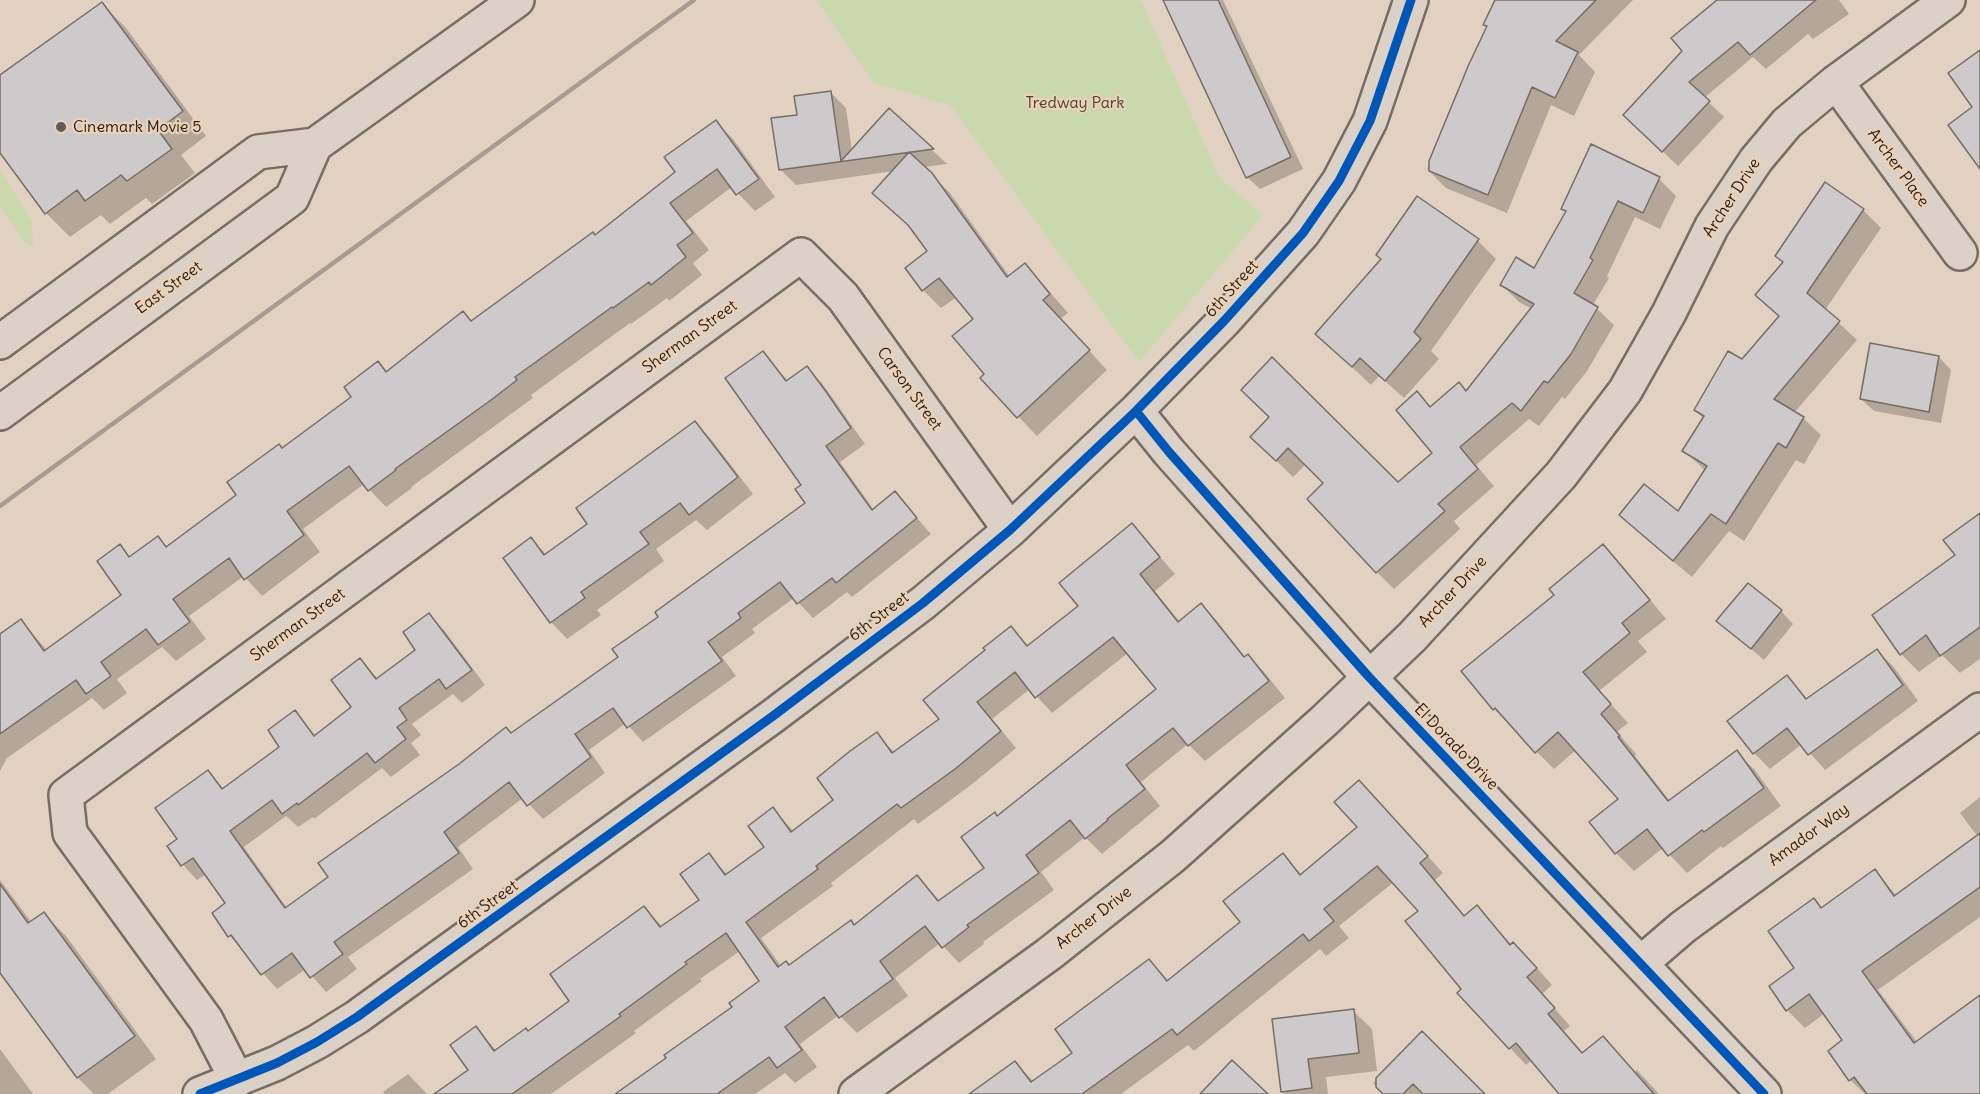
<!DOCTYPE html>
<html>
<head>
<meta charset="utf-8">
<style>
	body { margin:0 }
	canvas { display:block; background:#e1d1c1 }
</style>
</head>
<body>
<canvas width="1980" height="1094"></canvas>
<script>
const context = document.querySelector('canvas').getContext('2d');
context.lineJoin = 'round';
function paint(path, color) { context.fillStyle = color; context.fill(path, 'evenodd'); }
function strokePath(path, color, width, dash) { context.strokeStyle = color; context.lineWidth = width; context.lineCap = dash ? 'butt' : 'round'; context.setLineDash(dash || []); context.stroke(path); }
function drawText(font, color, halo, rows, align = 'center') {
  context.font = font + ' Delius,sans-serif'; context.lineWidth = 4.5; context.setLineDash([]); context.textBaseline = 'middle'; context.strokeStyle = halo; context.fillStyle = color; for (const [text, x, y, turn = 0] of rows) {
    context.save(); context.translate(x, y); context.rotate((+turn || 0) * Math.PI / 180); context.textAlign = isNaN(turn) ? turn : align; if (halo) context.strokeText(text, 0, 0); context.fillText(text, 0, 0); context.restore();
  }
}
const green = new Path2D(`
	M816 0H1141L1219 177 1263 215 1139 362 950 105 874 83Z
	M0 170 32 221 33 248 25 242 0 207Z`);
const shadow = new Path2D(`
	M1164 0H1223L1303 169 1260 189 1247 177Z
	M1497 0H1633L1579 55 1595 72 1574 116 1551 105 1507 213 1446 188 1427 169 1470 64 1488 27 1485 24Z
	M1719 0H1839L1849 14 1813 39 1808 34 1766 69 1753 57 1704 98 1724 117 1678 166 1640 130 1684 51Z
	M102 4 126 28 206 136 181 155 195 173 152 204 146 198 110 224 101 215 70 237 46 213 0 150V77Z
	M831 93 846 108 852 151 889 110 947 164 924 167 950 193 1010 277 1024 265 1043 284 1068 313 1060 319 1107 370 1037 436 982 378 986 374 975 319 957 297 941 308 923 290 929 252 914 230 874 193 894 171 796 185 780 169 798 116Z
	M716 122 733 139 775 197 755 211 732 187 686 221 709 250 693 263 702 275 669 301 667 298 631 324 630 323 531 395 533 398 411 487 412 488 386 507 364 484 303 529 320 552 262 596 244 576 189 616 206 639 176 661 162 647 117 679 127 693 104 710 92 698 7 758 0 771V636L21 621 47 650 123 595 119 546 131 558 158 538 168 547 238 495 283 450 353 397 378 363 388 372 472 322 596 236 677 172Z
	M1592 146 1659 179 1676 196 1660 229 1635 217 1607 276 1609 278 1593 305 1614 325 1587 371 1565 399 1562 397 1539 426 1529 419 1476 465 1494 486 1454 521 1460 529 1394 589 1377 572 1325 483 1306 464 1293 477 1252 437 1271 418 1397 484 1434 453 1417 394 1431 408 1467 393 1532 309 1519 302 1502 285 1534 270 1567 213 1562 208Z
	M1825 184 1863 210 1881 228 1825 310 1857 340 1794 413 1803 418 1821 435 1804 464 1796 460 1744 541 1729 531 1692 577 1638 532 1621 515 1678 514 1706 471 1684 451 1704 419 1695 410 1743 361 1780 318 1757 295 1784 263 1776 256Z
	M1478 241 1496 259 1431 351 1439 359 1404 398 1379 376 1371 385 1317 334Z
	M763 353 788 381 807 368 822 383 865 444 840 462 874 510 895 493 931 534 852 597 847 592 813 618 794 598 752 629 755 633 722 657 736 676 643 742 626 723 589 750 605 773 543 819 523 798 458 847 473 869 348 957 357 969 326 992 306 969 277 989 230 936 227 904 206 874 197 880 183 865 169 847 179 839 208 772 224 789 281 747 295 712 316 736 353 708 360 660 378 679 417 650 429 615 444 630 485 685 462 703 453 694 412 724 421 735 411 743 420 755 391 777 382 768 314 819 313 817 298 827 286 816 244 847 287 908 330 877 512 735 620 657 660 617 807 503 804 486Z
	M1939 357 1951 370 1941 423 1874 411 1861 399Z
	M694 423 711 439 753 494 707 530 696 520 656 549 664 561 597 610 601 615 567 639 551 622 505 558 531 539 547 555 589 524Z
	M1132 525 1175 574 1155 591 1180 622 1201 605 1217 621 1246 658 1248 656 1264 672 1285 698 1205 761 1188 744 1141 782 1160 806 1102 854 1085 837 1041 872 1054 890 983 942 984 944 959 963 940 943 895 978 908 996 857 1033 839 1015 800 1044 817 1067 795 1083 785 1073 755 1094H618L668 1058 734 1007 761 982 740 951 700 979 702 981 634 1031 636 1033 551 1094H437L470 1070 476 1028 497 1051 528 1033 572 1001 644 908 663 927 701 900 709 855 728 875 766 847 773 809 794 832 835 800 877 734 895 753 941 719 987 650 1010 628 1028 646 1080 606ZM1128 653 1158 689 998 817 986 868 940 901 917 877 854 926 790 966H781L761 938 833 886 831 883 914 819 918 824 971 785 1016 748 992 719 1030 689 1052 713Z
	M1980 528V659L1960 673 1942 655 1919 672 1901 654 1957 555Z
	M1603 546 1621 564 1666 619 1638 641 1647 652 1599 691 1628 723 1617 732 1636 754 1635 756 1670 801 1736 752 1754 769 1781 806 1723 848 1721 846 1687 873 1663 848 1634 871 1616 853 1591 822 1620 799 1576 750 1554 769 1494 709 1463 671 1556 595Z
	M1781 611 1793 624 1764 660 1718 621Z
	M1877 651 1893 666 1918 701 1825 770 1802 744 1770 769 1754 753 1729 722 1786 677 1808 700Z
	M1980 797V917L1878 990 1917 1042 1980 997V1094H1865L1850 1080 1844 1041 1824 1014 1805 1028 1787 1010 1814 900 1822 909 1874 871 1897 896 1978 837 1960 813Z
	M1375 798 1443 873 1435 880 1465 916 1477 907 1512 945 1530 960 1552 985 1542 994 1570 1026 1564 1031 1584 1054 1603 1038 1635 1072 1637 1070 1659 1094H1561L1532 1060 1526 1065 1459 993 1463 989 1420 911 1394 882 1339 926 1349 938 1326 956 1320 949 1194 1051 1188 1045 1121 1094H976L1015 1063 1034 1082 1074 1053 1149 961 1169 981 1242 922 1283 855 1302 875 1359 827Z
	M0 880 32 923 44 914 66 936 156 1059 108 1094H94L78 1078 4 976 0 940Z
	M1353 1011 1372 1029 1377 1071 1326 1077 1328 1094H1285L1282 1092 1274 1020Z
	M1422 1034 1483 1094H1384L1373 1083Z
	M0 1049 33 1094H0Z
	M408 1074 427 1094H385L383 1092Z`);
const building = new Path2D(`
	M1163 0H1218L1291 157 1246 178Z
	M1495 0H1596L1556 41 1578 52 1555 98 1532 87 1488 195 1429 171V161L1469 64 1487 26 1483 25Z
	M1717 0H1816L1750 55 1738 42 1689 82 1710 101 1662 152 1623 115 1682 51 1671 38Z
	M102 2 183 111 158 130 172 149 127 181 121 175 85 201 77 190 45 214 0 153V75Z
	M1980 50V169L1948 125 1972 107 1948 73Z
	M831 91 841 161 889 108 934 149 779 170 771 118 797 115 794 96Z
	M716 120 759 179 736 195 717 169 670 203 693 233 677 245 686 257 651 285 649 282 613 308 612 307 515 377 517 380 491 400 395 469 396 470 368 491 349 466 287 511 304 535 244 580 229 558 173 599 190 622 158 645 146 629 101 662 111 676 86 694 76 680 0 734V634L21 619 44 651 121 595 97 561 120 544 129 557 158 536 166 547 236 495 227 482 279 444 282 448 351 397 344 387 378 361 386 372 463 311 471 321 593 232 595 235 675 172 664 157Z
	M1591 144 1660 177 1643 213 1618 201 1590 258 1593 260 1574 293 1598 307 1571 354 1548 383 1544 381 1521 411 1512 403 1460 447 1478 469 1438 504 1445 511 1376 573 1307 499 1323 483 1288 448 1276 461 1250 437 1269 417 1241 390 1272 357 1398 482 1432 453 1396 410 1417 391 1430 407 1459 382 1466 391 1534 304 1500 285 1516 257 1534 268 1566 211 1561 209Z
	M909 152 932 173 1007 277 1025 263 1050 294 1043 300 1090 350 1017 418 980 378 984 374 952 336 973 319 939 278 922 291 905 268 927 251 908 225 872 193Z
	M1825 182 1864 209 1807 293 1840 321 1774 399 1804 417 1786 448 1778 443 1726 524 1711 514 1673 561 1619 515 1644 484 1678 511 1707 466 1682 451 1704 416 1694 410 1728 351 1742 359 1779 316 1755 295 1783 262 1775 256Z
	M1417 196 1479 239 1414 332 1421 339 1385 381 1360 358 1352 367 1315 334 1381 259 1376 255Z
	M1870 343 1939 356 1929 412 1860 399Z
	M763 351 786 381 807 366 827 393 851 428 826 446 872 510 895 491 917 518 836 583 832 578 797 604 780 582 738 613 741 618 708 642 722 661 627 728 613 708 575 734 591 757 527 806 509 782 444 832 459 853 334 942 343 954 310 978 292 953 261 975 231 935 228 937 212 913 225 903 193 858 181 866 167 846 177 839 155 808 208 770 222 789 279 747 268 730 295 710 314 736 351 707 331 680 360 658 376 679 415 650 403 632 429 613 472 670 446 689 439 679 399 708 407 720 397 727 406 739 375 763 367 753 298 805 297 803 282 814 272 800 230 831 285 908 328 877 318 863 459 764 506 727 511 733 618 657 612 649 658 617 655 612 805 503 795 489 801 485 725 378Z
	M695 421 738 477 689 515 680 503 640 532 649 544 581 592 585 598 550 623 503 558 531 537 544 555 587 524 576 508Z
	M1980 513V627L1940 656 1926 635 1900 655 1872 615 1955 555 1943 540Z
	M1132 523 1160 557 1140 574 1178 622 1201 603 1244 657 1248 654 1269 681 1188 746 1173 728 1126 765 1145 789 1107 819 1108 820 1085 839 1070 820 1026 855 1039 873 967 925 969 927 942 948 925 926 880 961 893 979 839 1018 824 997 785 1027 802 1050 777 1068 769 1057 717 1094H615L666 1058 664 1055 732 1007 729 1003 759 981 726 933 685 962 687 964 619 1014 621 1016 512 1094H434L468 1070 450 1045 476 1026 494 1051 526 1028 528 1031 569 1001 550 974 644 906 660 927 699 900 680 874 709 853 725 875 764 847 748 826 773 807 791 832 833 800 817 778 850 751 877 732 892 753 939 719 923 700 985 650 983 648 1011 626 1027 646 1078 606 1059 583ZM1113 637 1156 689 997 816 995 812 961 837 984 868 938 901 917 875 854 925 851 920 789 965 786 961 778 967 746 922 818 869 816 866 897 804 901 808 955 769 1001 731 977 702 1015 672 1035 698Z
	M1603 544 1650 600 1622 623 1630 633 1583 672 1611 704 1601 714 1620 736 1618 737 1668 801 1737 750 1764 788 1704 832 1702 830 1668 856 1647 829 1615 854 1589 822 1618 799 1558 732 1535 753 1495 708 1493 710 1461 671 1554 595 1549 589Z
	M1748 583 1782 610 1751 649 1716 621Z
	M1877 649 1903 685 1808 755 1787 728 1753 754 1727 721 1787 675 1806 699Z
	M1359 780 1428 856 1420 863 1464 916 1477 905 1510 945 1513 942 1537 968 1527 977 1555 1008 1548 1014 1582 1053 1603 1036 1654 1094H1559L1516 1043 1509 1049 1457 993 1461 989 1405 921 1418 911 1377 866 1324 909 1334 921 1309 941 1303 934 1177 1035 1172 1029 1082 1094H969L1015 1061 1031 1082 1072 1053 1055 1029 1149 959 1167 981 1240 922 1223 901 1283 853 1300 875 1357 827 1334 802Z
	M1980 833V887L1862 971 1914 1043 1980 995V1094H1867L1854 1077 1849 1081 1828 1051 1842 1040 1809 994 1786 1011 1769 986 1794 968 1768 931 1814 898 1821 908 1875 869 1894 896Z
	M0 884 28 923 44 912 135 1036 77 1078 0 973Z
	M1354 1009 1359 1053 1308 1059 1312 1088 1281 1092 1272 1019Z
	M1422 1031 1485 1094H1423L1413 1084 1403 1094H1383L1376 1087V1078Z
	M1232 1060 1268 1094H1200Z`);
const street = new Path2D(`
	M1836 82 1960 253
	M1136 411 1169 452 1369 677 1764 1094
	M1641 963 1683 927 1980 710
	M237 1080 206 1020 70 833 66 795 801 255 843 297 1010 530
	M200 1094 277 1063 317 1042 357 1017 773 716 923 603 1010 530 1136 411 1224 321 1303 233 1339 181 1370 121 1411 0
	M856 1094 1049 954 1173 856 1324 721 1412 637 1561 475 1625 391 1669 313 1712 226 1756 160 1787 123 1836 82 1948 0`);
const secondary = new Path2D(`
	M0 342 258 152 315 145 517 0
	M0 413 292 198 315 145`);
const rail = new Path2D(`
	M0 506 694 0`);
const cycleway = new Path2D(`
	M1136 411 1169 452 1369 677 1764 1094
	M200 1094 277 1063 317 1042 357 1017 773 716 923 603 1010 530 1136 411 1224 321 1303 233 1339 181 1370 121 1411 0`);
const markers = [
	[61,127,6,"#615b56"]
];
const parkNames = [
	["Tredway Park",1075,103]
];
const poiNames = [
	["Cinemark Movie 5",73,127]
];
const streetNames = [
	["Archer Place",1898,168,54],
	["Archer Drive",1732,198,-57],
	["East Street",169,288,-36],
	["6th Street",1232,289,-48],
	["Sherman Street",690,337,-36],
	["Carson Street",909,389,54],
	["Archer Drive",1453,592,-47],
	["6th Street",879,617,-37],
	["Sherman Street",298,625,-36],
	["El Dorado Drive",1456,747,46],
	["Amador Way",1809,835,-36],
	["6th Street",488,905,-36],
	["Archer Drive",1094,918,-38]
];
paint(green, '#cad9ad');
paint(shadow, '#0003');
paint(building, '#cec9ca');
strokePath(building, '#756d66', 1.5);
strokePath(street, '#756d66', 38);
strokePath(secondary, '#756d66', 38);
strokePath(street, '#dcd1c6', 33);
strokePath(secondary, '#dcd1c6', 33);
strokePath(rail, '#a69c93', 4.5);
strokePath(cycleway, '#0057b8', 9);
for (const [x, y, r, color] of markers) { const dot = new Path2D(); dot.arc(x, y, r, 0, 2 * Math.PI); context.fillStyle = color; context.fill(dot); strokePath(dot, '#eed0b4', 2); }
drawText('16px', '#3b4336', '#eed0b4', parkNames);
drawText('16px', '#1c1c1c', '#eed0b4', poiNames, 'left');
drawText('16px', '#1c1c1c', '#eed0b4', streetNames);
</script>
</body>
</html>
